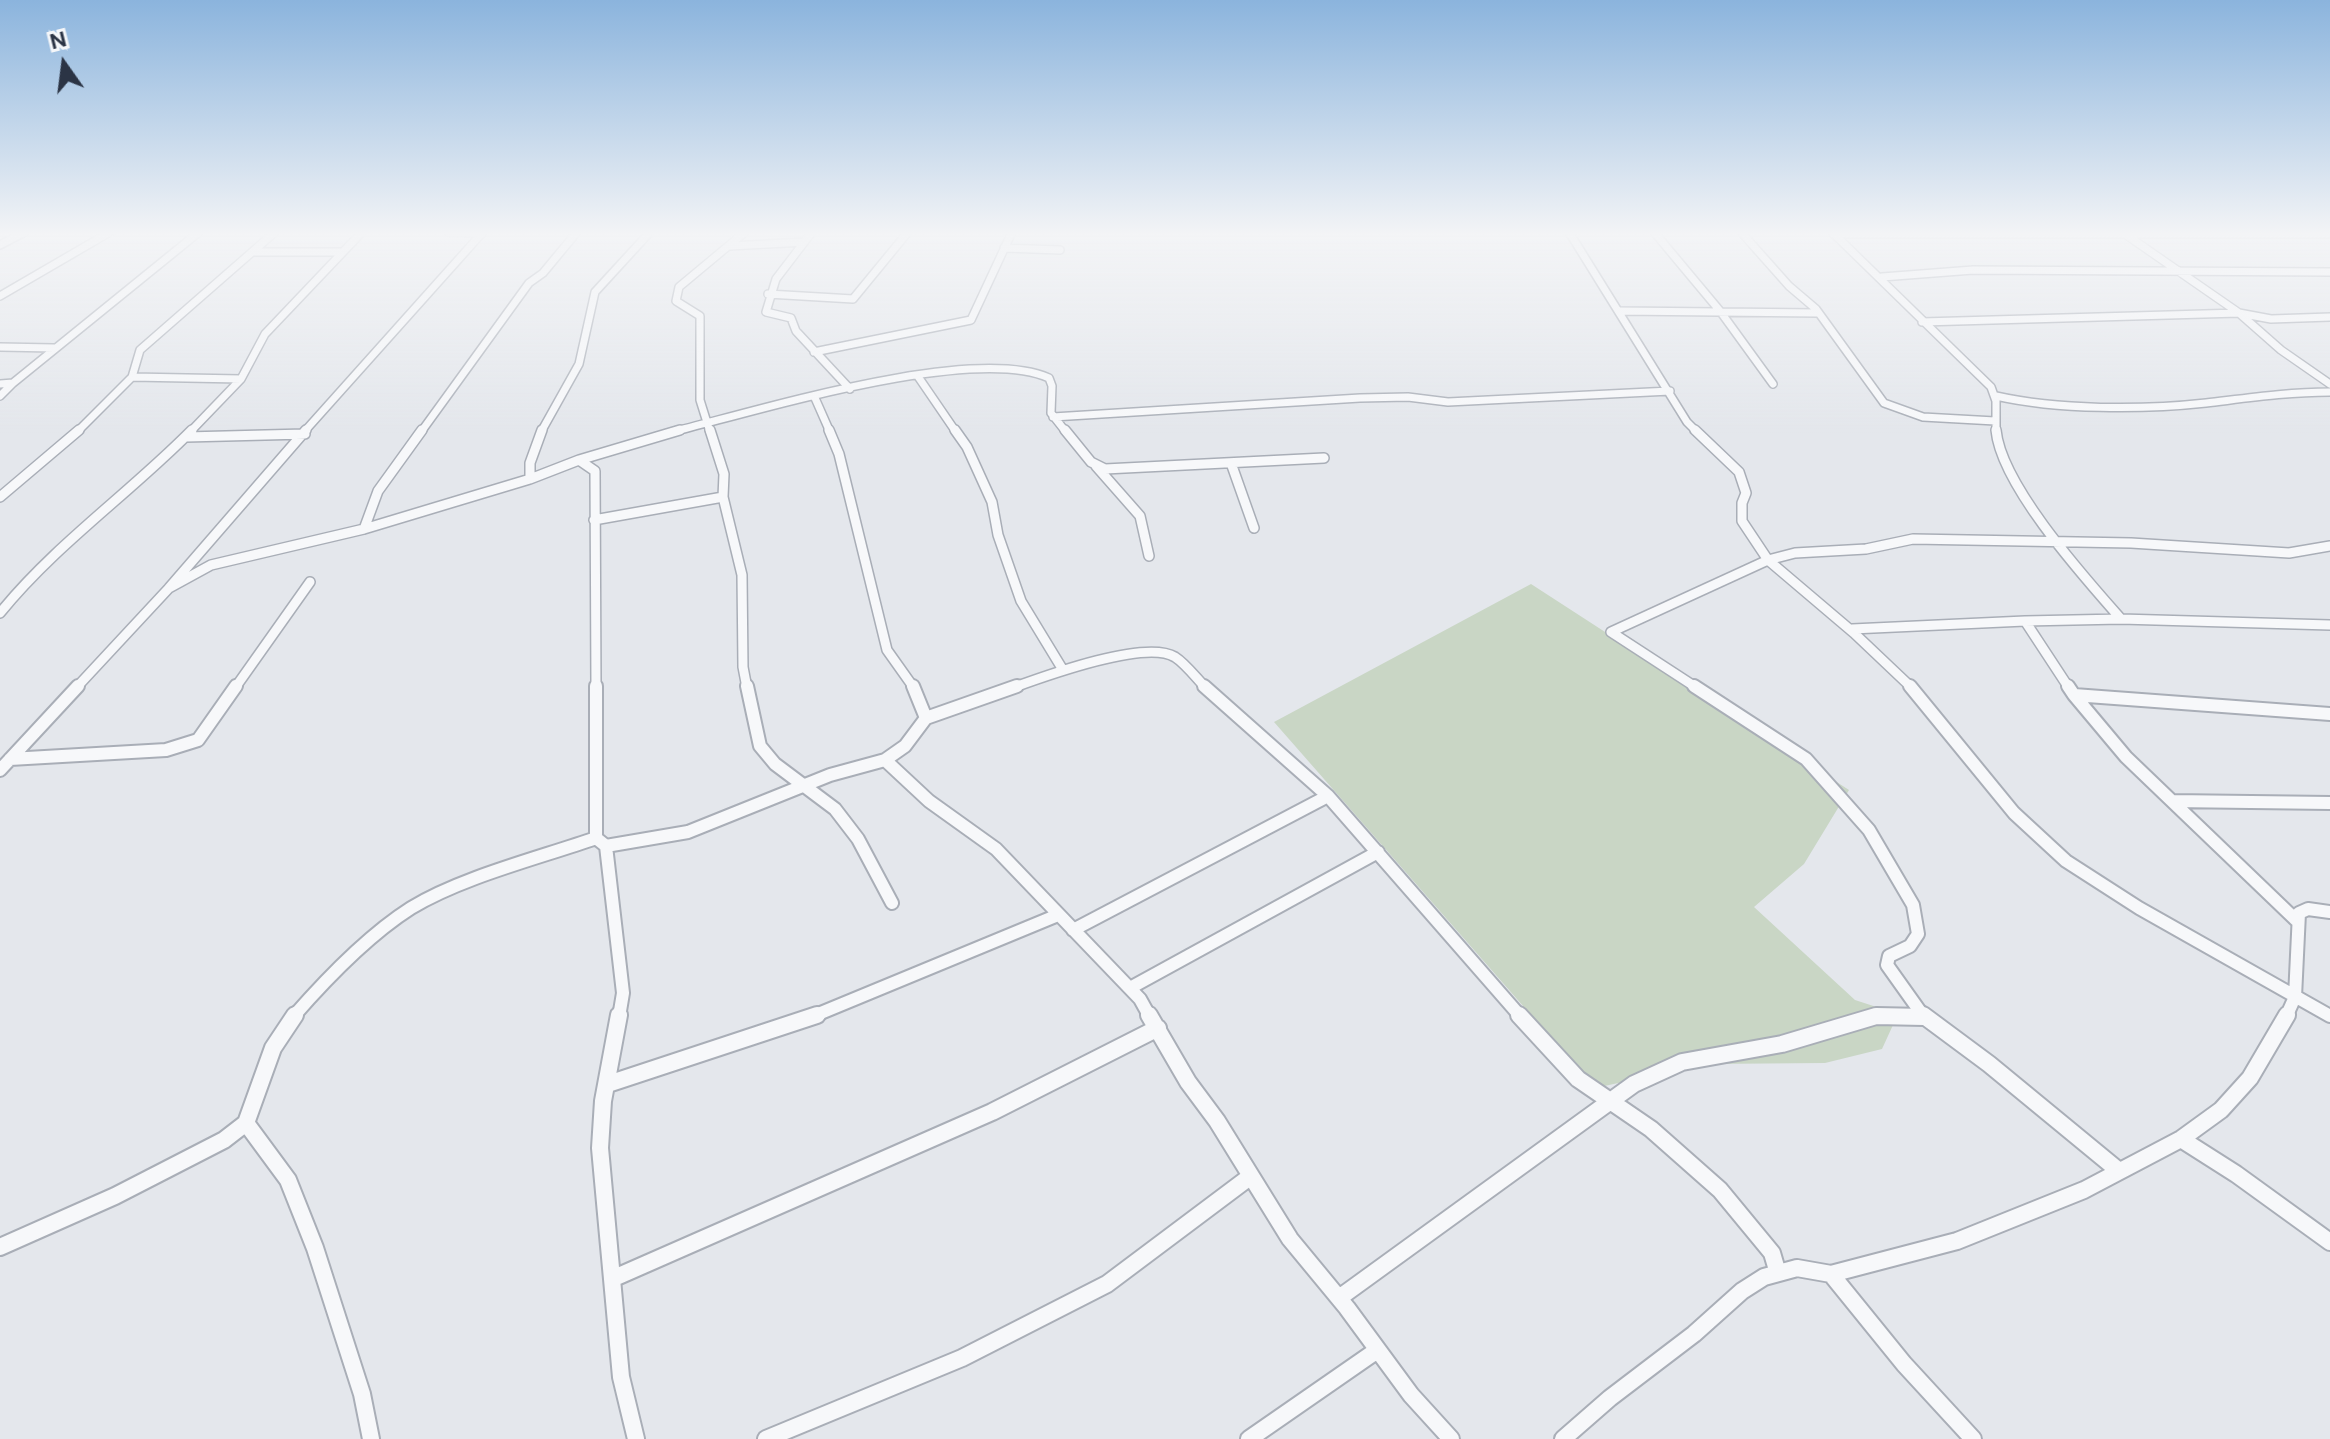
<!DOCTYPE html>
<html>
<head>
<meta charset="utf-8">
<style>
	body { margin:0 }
	#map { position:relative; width:2330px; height:1439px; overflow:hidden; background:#e4e7ec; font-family:"DM Sans",sans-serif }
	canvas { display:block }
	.north { position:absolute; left:24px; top:24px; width:80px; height:80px; -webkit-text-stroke:6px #f4f6f9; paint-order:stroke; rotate:346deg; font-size:22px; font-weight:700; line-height:32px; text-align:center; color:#2b3445 }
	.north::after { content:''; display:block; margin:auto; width:28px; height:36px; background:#2b3445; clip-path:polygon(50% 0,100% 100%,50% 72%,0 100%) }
</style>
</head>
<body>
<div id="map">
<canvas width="2330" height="1439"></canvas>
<div class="north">N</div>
</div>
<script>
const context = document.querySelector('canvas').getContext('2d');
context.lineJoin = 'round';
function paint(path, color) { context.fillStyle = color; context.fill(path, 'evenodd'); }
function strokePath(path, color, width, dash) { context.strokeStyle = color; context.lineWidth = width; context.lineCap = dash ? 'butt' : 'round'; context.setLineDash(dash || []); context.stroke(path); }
const green = new Path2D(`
	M1531 584 1849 790 1804 864 1754 907 1855 1000 1898 1014 1882 1049 1825 1063 1707 1064 1595 1088 1274 722Z`);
const minorFar3 = new Path2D(`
	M448 232 482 233
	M812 232 776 279 766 312 791 318 796 331 850 389
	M1569 232 1687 422 1697 432
	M1654 232 1720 311 1773 384
	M1741 232 1789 286 1816 309 1884 403 1923 417 1995 421
	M1832 232 1991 387 1996 401V432
	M2122 232 2239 313 2271 319 2330 317
	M1833 234H2330
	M0 245 25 232
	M730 246 804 242
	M1004 248 1060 250
	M253 252H340
	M1882 277 1973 270 2330 272
	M768 294 853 299 908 232
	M0 296 110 232
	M1620 311 1818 313
	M1922 322 2239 313 2281 350 2330 384
	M0 347 54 348
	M814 352 971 320 1012 232
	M917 375 956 432
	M132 377 241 379
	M13 383 199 232
	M0 384 13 383 0 396
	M1996 396C2058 410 2142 410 2206 403 2248 398 2288 392 2330 392
	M815 398 830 432
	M1053 417 1360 398 1408 397 1448 402 1670 391
	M77 432 132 377 140 350 275 232
	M190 432 241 379 265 334 362 232
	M304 432 483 232
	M421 432 529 283 543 273 577 232
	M541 432 579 364 595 292 650 232
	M672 432C757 411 972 344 1049 378L1052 386 1051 413 1066 432
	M710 432 700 400V316L676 301 679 287 745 232`);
const minorFar2 = new Path2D(`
	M829 430 839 454 887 650 914 688
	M955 430 967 447 992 502 998 535 1021 601 1063 670
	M1065 430 1091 462 1105 469 1324 458
	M1695 430 1739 472 1746 493 1742 503V521L1768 560 1611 632 1697 688
	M1996 430C2001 485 2084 577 2121 619
	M186 437 305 434
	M579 460 680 430
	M1231 463 1254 528
	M1096 466 1140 516 1149 556
	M530 479V463L542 430
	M0 497 79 430
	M723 497 742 575 743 667 747 688
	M594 520 723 497 724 474 710 430
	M364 529 378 491 422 430
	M169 588 211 565 364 529 530 479 579 460 595 471 596 688
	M0 613C56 544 130 493 192 430
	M1852 629 2025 621
	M76 688 169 588 306 430
	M235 688 310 582
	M1012 688C1045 676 1145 639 1175 657 1186 664 1197 679 1206 688
	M1912 688 1854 633 1768 560 1795 553 1866 549 1913 539 2131 543 2289 553 2330 546
	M2069 688 2025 621 2121 619 2330 625`);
const minorFar1 = new Path2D(`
	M596 686V838L606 846 688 832 830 775 885 760 905 746 926 718 1017 686
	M747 686 760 746 775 764 835 809 858 839 892 903
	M913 686 926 718
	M1204 686 1328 796 1521 1017
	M1694 686 1806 759 1869 830 1913 905 1918 934 1910 946 1889 956 1887 965 1924 1017
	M1910 686 2014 813 2066 861 2139 908 2330 1016
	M2068 686 2074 695 2330 714
	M2074 695 2126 757 2297 921
	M10 759 166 750 198 740 236 686
	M885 760 929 801 996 849 1140 999 1150 1017
	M0 770 78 686
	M2172 801 2330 803
	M606 846 623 993 619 1017
	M1073 930 1328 796
	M1130 988 1378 852
	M293 1017C327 978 367 936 411 908 462 877 539 858 596 838
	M811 1017 1058 915
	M1873 1017H1923
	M2286 1017 2295 997 2299 913 2308 909 2330 912`);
const minor = new Path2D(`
	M619 1015 603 1101 600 1148 621 1377 636 1439
	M1149 1015 1188 1082 1217 1121 1290 1239 1347 1308 1411 1395 1451 1439
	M1519 1015 1578 1079 1651 1129 1720 1190 1772 1253 1777 1270
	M1923 1015 1989 1064 2119 1171
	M608 1084 817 1015
	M246 1123 288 1180 315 1248 362 1394 371 1439
	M2181 1139 2236 1174 2330 1242
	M0 1247 115 1196 224 1140 246 1123 273 1048 295 1015
	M1831 1274 1904 1364 1973 1439
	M614 1278 992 1112 1158 1028
	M1339 1298 1634 1084 1682 1062 1782 1044 1876 1016 1924 1017
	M766 1439 962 1358 1107 1284 1251 1176
	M1249 1439 1376 1351
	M1563 1439 1610 1398 1694 1334 1742 1291 1764 1277 1797 1268 1831 1274 1957 1241 2084 1190 2181 1139 2221 1110 2250 1078 2287 1015`);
paint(green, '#c9d6c5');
strokePath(minorFar3, '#a9aeb7', 10);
strokePath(minorFar2, '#a9aeb7', 12);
strokePath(minorFar1, '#a9aeb7', 16);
strokePath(minor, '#a9aeb7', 20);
strokePath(minorFar3, '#f7f8fa', 7);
strokePath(minorFar2, '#f7f8fa', 9);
strokePath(minorFar1, '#f7f8fa', 12);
strokePath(minor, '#f7f8fa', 16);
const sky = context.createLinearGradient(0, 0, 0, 433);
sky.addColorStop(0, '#8bb4dd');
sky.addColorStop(0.54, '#f3f4f6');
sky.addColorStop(1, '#f3f4f600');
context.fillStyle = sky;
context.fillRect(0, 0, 2330, 433);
</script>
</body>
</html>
